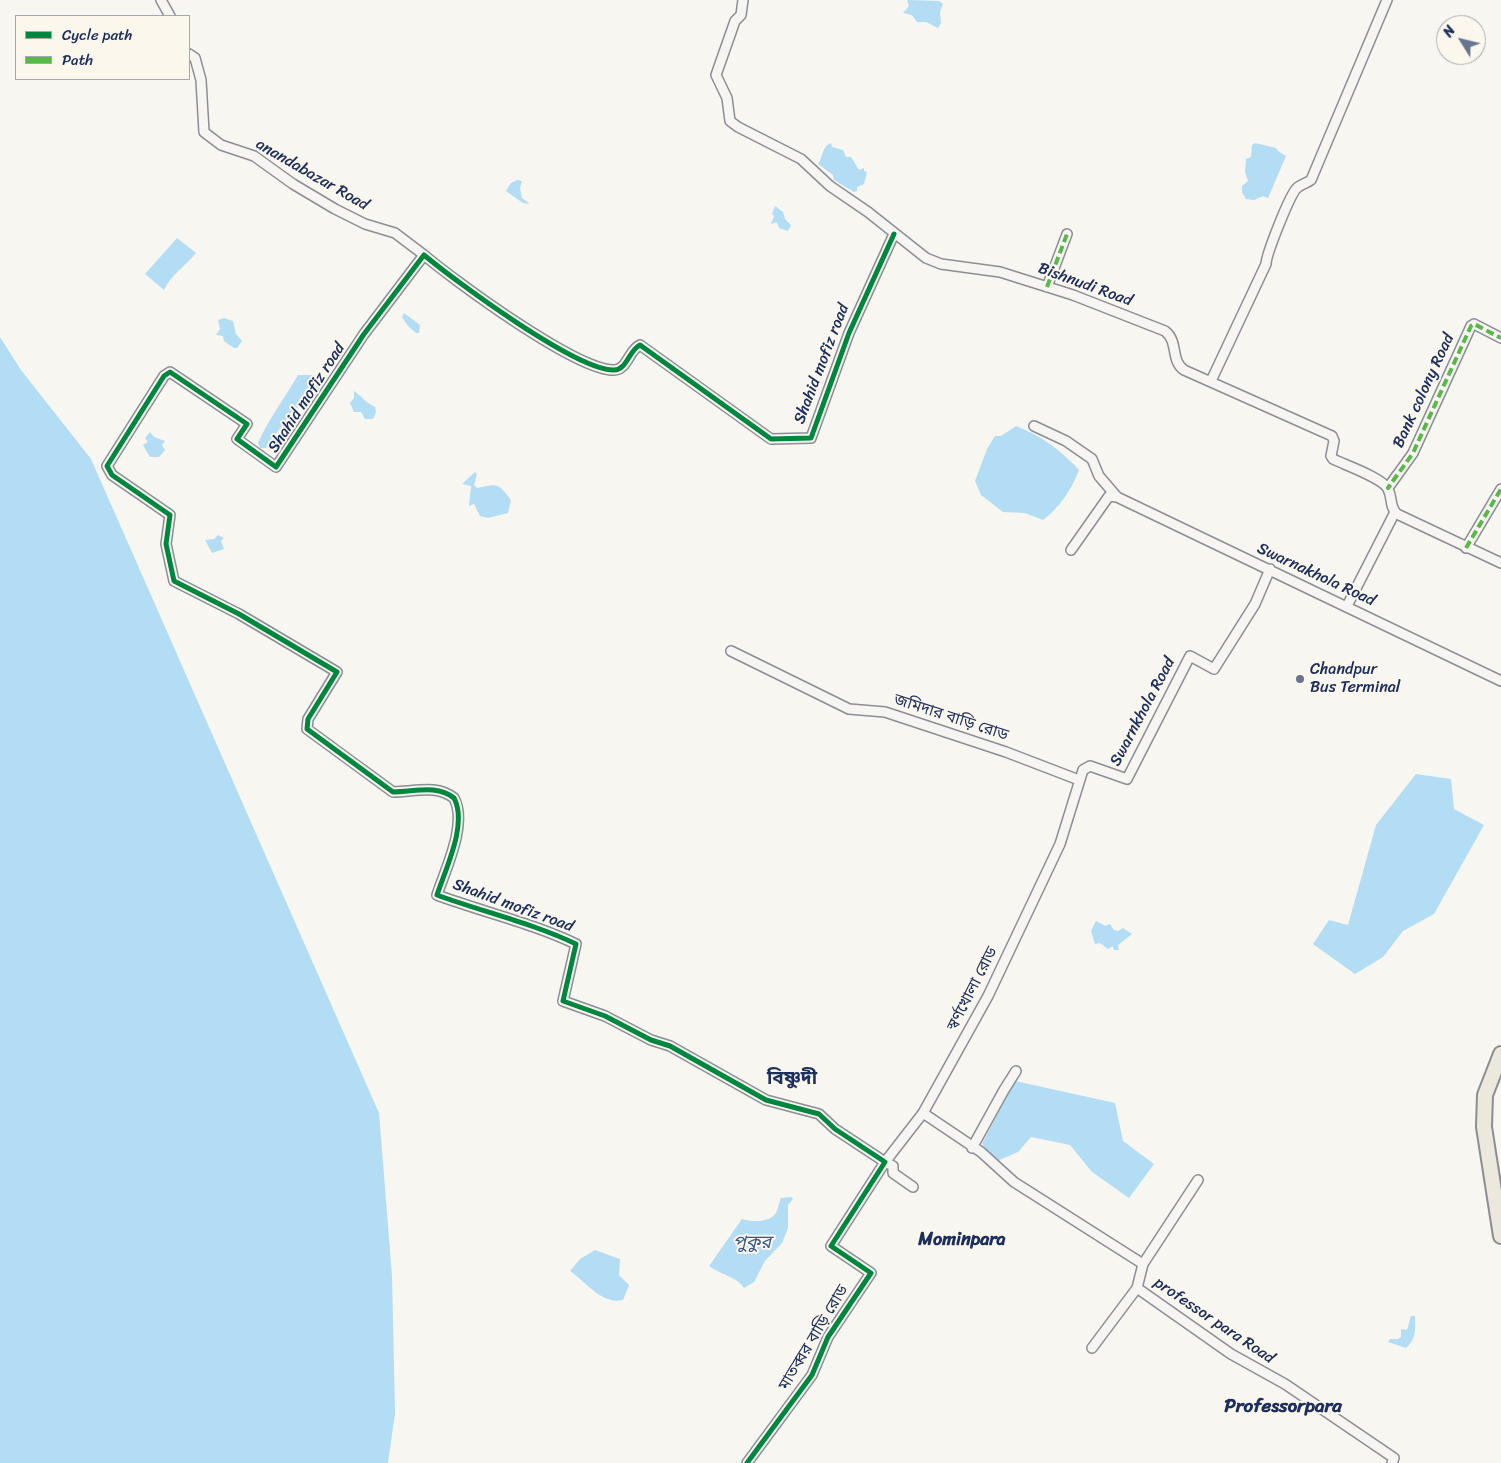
<!DOCTYPE html>
<html>
<head>
<meta charset="utf-8">
<style>
	body { margin:0 }
	#map { position:relative; width:1501px; height:1463px; overflow:hidden; background:#f8f6f0; font-family:Sriracha,sans-serif }
	canvas { display:block }
	.legend { position:absolute; left:15px; top:15px; width:175px; height:65px; box-sizing:border-box; background:#fbf7ec; border:1px solid #a1a7b3; margin:0; padding:6px 9px; list-style:none; font-size:15px; color:#1b2f5e }
	.legend li { display:flex; align-items:center; gap:10px; height:25px }
	.legend b { width:25px; border:1px solid #a1a7b3 }
	.north { position:absolute; left:1436px; top:15px; width:50px; height:50px; box-sizing:border-box; background:#fbf7ec; border:1px solid #a1a7b3; border-radius:50%; rotate:306deg; font-size:14px; font-weight:700; line-height:20px; text-align:center; color:#1b2f5e }
	.north::after { content:''; display:block; margin:auto; width:18px; height:22px; background:#687591; clip-path:polygon(50% 0,100% 100%,50% 72%,0 100%) }
</style>
</head>
<body>
<div id="map">
<canvas width="1501" height="1463"></canvas>
<ul class="legend">
<li><b style="height:6px;background:#00873e"></b>Cycle path</li>
<li><b style="height:6px;background:#58b947"></b>Path</li>
</ul>
<div class="north">N</div>
</div>
<script>
const context = document.querySelector('canvas').getContext('2d');
context.lineJoin = 'round';
function paint(path, color) { context.fillStyle = color; context.fill(path, 'evenodd'); }
function strokePath(path, color, width, dash) { context.strokeStyle = color; context.lineWidth = width; context.lineCap = dash ? 'butt' : 'round'; context.setLineDash(dash || []); context.stroke(path); }
function drawText(font, color, halo, rows, align = 'center') {
  context.font = font + ' Sriracha,"Noto Sans Bengali",sans-serif'; context.lineWidth = 4; context.setLineDash([]); context.textBaseline = 'middle'; context.strokeStyle = halo; context.fillStyle = color; for (const [text, x, y, turn = 0] of rows) {
    context.save(); context.translate(x, y); context.rotate((+turn || 0) * Math.PI / 180); context.textAlign = isNaN(turn) ? turn : align; if (halo) context.strokeText(text, 0, 0); context.fillText(text, 0, 0); context.restore();
  }
}
const water = new Path2D(`
	M907 0 939 1 943 4 940 12 941 23 938 28 926 22H917L912 15 903 13 909 6Z
	M831 143 832 147 843 150 846 157H851L859 170 864 168V171L867 172 864 184 857 187V191L854 192 834 180 833 175 818 164C823 157 822 146 831 143Z
	M1255 143 1276 148 1278 151 1286 156 1268 198 1263 196 1254 200 1246 199 1242 192V186L1248 181 1245 172 1246 159 1251 157 1252 145Z
	M517 180 522 181 520 188 522 198 530 204 523 203 506 191 511 183Z
	M775 206 783 212 785 219 791 225 788 231 779 228 777 222 771 224 774 216 772 214Z
	M177 238 196 253C185 266 171 275 164 290L145 274Z
	M404 313 420 325 419 333H416L408 326 402 317Z
	M224 318 233 321 236 334 242 341 237 348H234L224 341 223 336 216 335 220 329 218 320Z
	M0 337 21 370 91 459 379 1113 392 1276 395 1413 388 1463H0Z
	M298 375H316L321 386 312 401 294 409 266 448H260L258 443C269 418 285 398 298 375Z
	M354 391C363 397 363 401 375 407L376 412 373 419H365L361 412H354L350 403 354 398Z
	M1016 426C1040 435 1062 451 1079 470 1072 489 1059 508 1043 520L1025 513 1003 512 981 495 975 481 987 449 995 436H1001Z
	M150 432 154 437 165 441 162 445 165 450 159 457H150L143 445 148 442 145 438Z
	M475 472 477 474 474 485 477 488C498 484 497 482 511 500L508 513 488 518 480 516 474 504 469 506 471 486 462 484Z
	M218 535 224 538 221 541 224 549 212 553 205 540 214 539Z
	M1416 774 1451 779 1454 809 1484 825 1434 914 1403 931 1383 957 1355 974 1313 944 1329 920 1348 925 1376 825Z
	M1096 921 1105 926 1110 924 1114 930 1118 931 1123 928 1132 934 1118 945 1119 950H1114L1113 946 1108 949 1100 943 1095 944 1091 931Z
	M1015 1081 1115 1103 1123 1141 1154 1164 1129 1198 1092 1172 1070 1145 1031 1137 1018 1152 997 1161 982 1144Z
	M791 1197 793 1199 788 1205V1228L782 1243 765 1261 754 1282 744 1288C736 1276 721 1275 709 1266L742 1219C752 1222 769 1223 776 1213 778 1209 779 1202 781 1198Z
	M595 1250 620 1259 619 1275 629 1285 623 1300C602 1305 586 1282 570 1271L580 1259Z
	M1411 1316H1415C1415 1330 1417 1338 1406 1348L1388 1342 1390 1339H1398L1401 1337V1329L1407 1330Z`);
const minor = new Path2D(`
	M161 0 170 16
	M743 0 741 15 735 21 716 75 727 98 730 121 738 127 801 159 830 186 868 212 926 258 941 264 1000 272 1073 295 1165 331C1179 342 1170 360 1184 370L1332 436 1334 441 1331 456 1333 459C1345 465 1383 478 1388 489 1393 499 1389 506 1397 514L1501 563
	M189 54 195 58 201 80 204 132 221 145 254 156 293 184 335 209 365 224 395 233 424 255
	M1047 287 1067 234
	M1211 381 1266 264C1266 255 1290 194 1297 188 1300 185 1307 183 1311 180L1387 0
	M1034 426 1066 441 1092 459 1099 476 1117 497
	M1397 475 1388 488 1413 453 1471 326 1474 324 1501 338
	M1466 548 1501 489
	M1071 550 1109 496 1117 497 1501 681
	M1347 606 1395 512
	M731 651 849 709 885 712 1006 752 1079 780
	M923 1113 981 1152 1014 1182 1143 1264
	M972 1148 1004 1090 1016 1071
	M913 1187 893 1173V1166L885 1162 923 1113 988 996 1060 844 1083 770 1090 766 1127 779 1190 656 1214 669 1255 604 1270 569
	M1137 1288 1231 1354 1285 1384 1394 1458 1392 1463
	M1092 1348 1137 1288 1143 1264 1198 1180
	M747 1463 812 1375 828 1337 871 1273 831 1246 885 1162 835 1129 819 1114 766 1100 670 1046 651 1040 605 1016 563 1001 576 944C532 923 483 912 437 895 445 870 468 824 454 798 436 784 415 792 393 792L307 729 308 719 337 672 239 614 174 581 166 544 170 515 112 475 107 466 164 376 170 372 247 424 237 439 276 467 364 334 424 255C455 281 577 371 614 370 627 370 629 350 640 345L771 439 811 438 849 333 894 234`);
const primary = new Path2D(`
	M1501 1054 1485 1095 1484 1127 1501 1236`);
const quiet = new Path2D(`
	M1047 287 1067 234
	M1397 475 1388 488 1413 453 1471 326 1474 324 1501 338
	M1466 548 1501 489`);
const cycleway = new Path2D(`
	M747 1463 812 1375 828 1337 871 1273 831 1246 885 1162 835 1129 819 1114 766 1100 670 1046 651 1040 605 1016 563 1001 576 944C532 923 483 912 437 895 445 870 468 824 454 798 436 784 415 792 393 792L307 729 308 719 337 672 239 614 174 581 166 544 170 515 112 475 107 466 164 376 170 372 247 424 237 439 276 467 364 334 424 255C455 281 577 371 614 370 627 370 629 350 640 345L771 439 811 438 849 333 894 234`);
const markers = [
	[1300,679,5,"#687591"]
];
const streetNames = [
	["anandabazar Road",312,175,30],
	["Bishnudi Road",1085,285,20],
	["Shahid mofiz road",822,364,-69],
	["Bank colony Road",1424,391,-65],
	["Shahid mofiz road",307,398,-57],
	["Swarnakhola Road",1316,575,25],
	["Swarnkhola Road",1143,712,-62],
	["জমিদার বাড়ি রোড",951,718,18],
	["Shahid mofiz road",513,906,20],
	["স্বর্ণখোলা রোড",973,989,-63],
	["professor para Road",1214,1321,34],
	["মাতব্বর বাড়ি রোড",814,1338,-59]
];
const poiNames = [
	["Chandpur",1310,670],
	["Bus Terminal",1310,688]
];
const neighbourhoodNames = [
	["Mominpara",962,1240]
];
const waterNames = [
	["পুকুর",752,1243]
];
const quarterNames = [
	["বিষ্ণুদী",792,1079],
	["Professorpara",1283,1407]
];
paint(water, '#b2ddf4');
strokePath(minor, '#8b8e94', 12);
strokePath(primary, '#8b8e94', 18);
strokePath(minor, '#f6f5f1', 9);
strokePath(primary, '#ede8dd', 14);
strokePath(quiet, '#58b947', 4, [8, 4]);
strokePath(cycleway, '#00873e', 5);
for (const [x, y, r, color] of markers) { const dot = new Path2D(); dot.arc(x, y, r, 0, 2 * Math.PI); context.fillStyle = color; context.fill(dot); strokePath(dot, '#fbf7ec', 2); }
drawText('16px', '#1b2f5e', '#fbf7ec', streetNames);
drawText('16px', '#1b2f5e', '#fbf7ec', poiNames, 'left');
drawText('bold 18px', '#1b2f5e', '#fbf7ec', neighbourhoodNames);
drawText('italic 18px', '#395884', '#fbf7ec', waterNames);
drawText('bold 19px', '#1b2f5e', '#fbf7ec', quarterNames);
</script>
</body>
</html>
